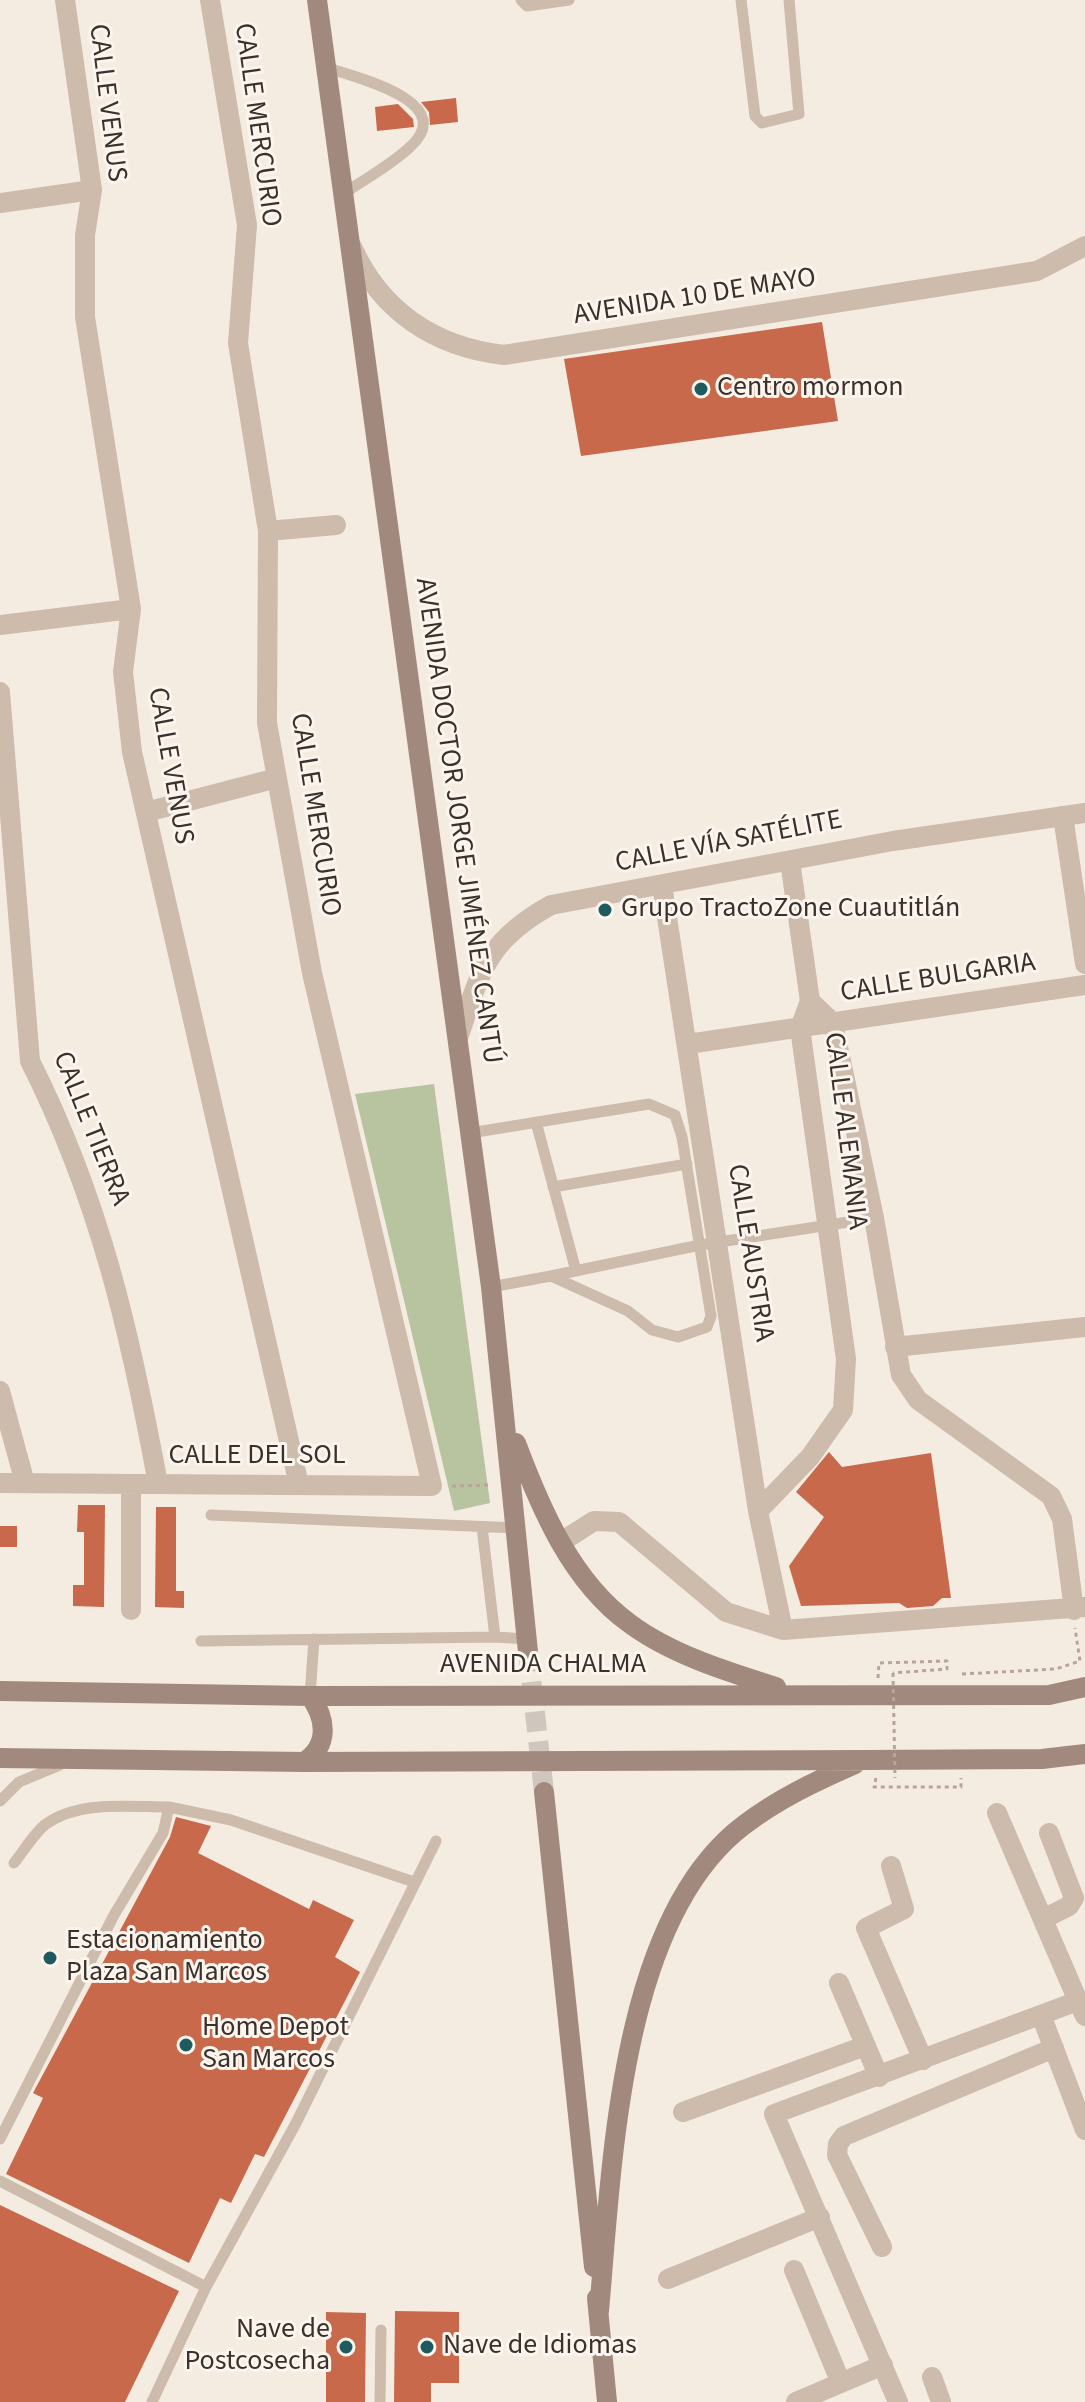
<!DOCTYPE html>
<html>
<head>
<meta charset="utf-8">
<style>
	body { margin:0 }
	canvas { display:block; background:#f4ebe1 }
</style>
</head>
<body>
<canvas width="1085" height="2402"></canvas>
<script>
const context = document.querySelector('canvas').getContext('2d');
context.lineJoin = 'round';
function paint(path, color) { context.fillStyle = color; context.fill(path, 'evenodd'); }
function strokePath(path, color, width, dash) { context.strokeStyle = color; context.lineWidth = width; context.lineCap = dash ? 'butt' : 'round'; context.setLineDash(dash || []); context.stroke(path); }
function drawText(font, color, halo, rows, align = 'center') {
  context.font = font + ' "Source Sans 3",sans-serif'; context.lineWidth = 6; context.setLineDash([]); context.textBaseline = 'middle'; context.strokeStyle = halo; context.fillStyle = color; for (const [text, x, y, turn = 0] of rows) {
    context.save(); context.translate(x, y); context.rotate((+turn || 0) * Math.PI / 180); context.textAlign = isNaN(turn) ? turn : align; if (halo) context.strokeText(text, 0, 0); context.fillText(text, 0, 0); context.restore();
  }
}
const green = new Path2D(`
	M434 1084 490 1503 454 1511 355 1094Z`);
const building = new Path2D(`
	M456 98 458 122 430 125 429 112 421 102Z
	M398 104 413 119 414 127 377 131 375 107Z
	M822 322 838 421 581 456 564 359Z
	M829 1452 842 1467 931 1453 951 1598H942L933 1606 907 1608 899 1603 801 1606 789 1566 824 1517 796 1492Z
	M78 1505H105L104 1607 73 1606V1585H84V1532H77Z
	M156 1507H176V1591H184V1608L155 1607Z
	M0 1526H17V1547H0Z
	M176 1817 211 1826 198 1853 309 1909 313 1900 354 1920 335 1957 360 1972 264 2157 255 2154 231 2203 220 2198 189 2263 6 2174 43 2098 33 2093 170 1837Z
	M0 2205 179 2291 125 2402H0Z
	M395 2311 459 2312V2383H431V2402H394Z
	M326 2312 366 2313 365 2402H326Z`);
const secondaryTunnel = new Path2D(`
	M528 1652 544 1792`);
const path = new Path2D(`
	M452 1486 492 1485
	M962 1674 1056 1669 1080 1661 1075 1628
	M878 1678 879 1663 947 1661V1669L893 1673
	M876 1778 874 1787H961V1778`);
const service = new Path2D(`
	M521 0 527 6 569 0
	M741 0 755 116 762 123 799 114 789 0
	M325 67C351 76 461 101 410 147 391 165 365 179 343 194
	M536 1122 576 1271
	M470 1133 649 1104 675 1115 682 1137 711 1316 707 1327 678 1337 652 1330 628 1311 551 1276 491 1287
	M553 1187 687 1164
	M551 1276 700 1245 874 1218
	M211 1515 517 1528
	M482 1527 495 1637 527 1639
	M201 1641 495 1637
	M310 1696 314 1639
	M0 1801 19 1782 60 1765
	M169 1807 231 1820 414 1882
	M0 2139 114 1915 163 1833 169 1807C129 1807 80 1800 46 1824 34 1833 24 1851 14 1863
	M0 2181 206 2287
	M152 2402 206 2287 295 2125 436 1841
	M380 2402 381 2330`);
const minor = new Path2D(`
	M65 0 92 190 85 235V317L131 609 123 672 132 752 299 1485
	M0 203 92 190
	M268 531 336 525
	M0 625 131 609
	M0 692 30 1061C100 1200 130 1332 158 1484
	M146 812 277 778
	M1063 816 1085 964
	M662 885 758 1511 783 1630
	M810 1001 833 1023 874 1218 901 1375 918 1400 1051 1496 1062 1519 1074 1610
	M688 1044 1085 985
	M895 1347 1085 1327
	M0 1391 25 1483
	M0 1483 432 1486 312 973 267 723 268 531 238 343 247 225 210 0
	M758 1511 810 1457 843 1410 846 1359 800 1028 810 1001 790 861
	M561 1542 594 1521 619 1522 726 1612 783 1630 1085 1607
	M131 1610V1484
	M997 1813 1078 2001
	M891 1866 904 1909 866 1928 923 2060
	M1043 1919 1069 1906 1074 1898 1049 1833
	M839 1983 879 2077
	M1041 2015 1085 2130
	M683 2112 865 2046
	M882 2247 837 2155 838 2144 844 2136 1054 2048
	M794 2270 841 2383
	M668 2279 820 2217
	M932 2377 941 2402
	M796 2402 883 2365
	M898 2402 774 2114 1078 2001 1085 2016`);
const tertiary = new Path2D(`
	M352 247C381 311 434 347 504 355L1037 271 1085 246
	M458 1038C481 971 486 941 551 905L893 841 1085 813`);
const secondary = new Path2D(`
	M317 0 491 1287 528 1652
	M516 1443C540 1507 571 1581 629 1623 670 1654 728 1672 776 1687
	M0 1691 310 1696 1049 1695 1085 1687
	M0 1758 304 1762 863 1760 1042 1759 1085 1754
	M304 1762C330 1745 326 1718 310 1696
	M544 1792 594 2267
	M597 2298 607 2402
	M599 2311C612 2167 619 1919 744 1825 778 1799 816 1781 855 1764`);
const pathBridge = new Path2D(`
	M893 1673 895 1778`);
const markers = [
	[701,389,8,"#1f5a5e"],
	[605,910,8,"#1f5a5e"],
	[50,1958,8,"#1f5a5e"],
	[186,2045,8,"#1f5a5e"],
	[346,2347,8,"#1f5a5e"],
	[427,2347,8,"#1f5a5e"]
];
const streetNames = [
	["CALLE VENUS",106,103,83],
	["CALLE MERCURIO",256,125,82],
	["AVENIDA 10 DE MAYO",695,298,-9],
	["CALLE VENUS",169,766,80],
	["CALLE MERCURIO",314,815,81],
	["AVENIDA DOCTOR JORGE JIMÉNEZ CANTÚ",457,821,82],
	["CALLE VÍA SATÉLITE",729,843,-11],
	["CALLE BULGARIA",938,979,-9],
	["CALLE TIERRA",90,1129,68],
	["CALLE ALEMANIA",844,1131,83],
	["CALLE AUSTRIA",749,1253,81],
	["CALLE DEL SOL",257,1457],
	["AVENIDA CHALMA",543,1666]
];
const poiNames = [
	["Centro mormon",717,389],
	["Grupo TractoZone Cuautitlán",621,910],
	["Estacionamiento",66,1942],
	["Plaza San Marcos",66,1974],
	["Home Depot",202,2029],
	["San Marcos",202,2061],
	["Nave de",330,2331,"right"],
	["Postcosecha",330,2363,"right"],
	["Nave de Idiomas",443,2347]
];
paint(green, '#b8c4a0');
paint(building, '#c8694b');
strokePath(secondaryTunnel, '#cfc6bd', 20, [20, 10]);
strokePath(path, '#b9a596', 3, [4, 4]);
strokePath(service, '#cdbbac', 11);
strokePath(minor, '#cdbbac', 20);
strokePath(tertiary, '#cdbbac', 20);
strokePath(secondary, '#a18a7d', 20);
strokePath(pathBridge, '#b9a596', 3, [4, 4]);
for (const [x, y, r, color] of markers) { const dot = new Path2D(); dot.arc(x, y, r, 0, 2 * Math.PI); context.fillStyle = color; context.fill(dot); strokePath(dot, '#fbf5ee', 3); }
drawText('28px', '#3b302b', '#fbf5ee', streetNames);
drawText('28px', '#3b302b', '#fbf5ee', poiNames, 'left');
</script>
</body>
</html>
